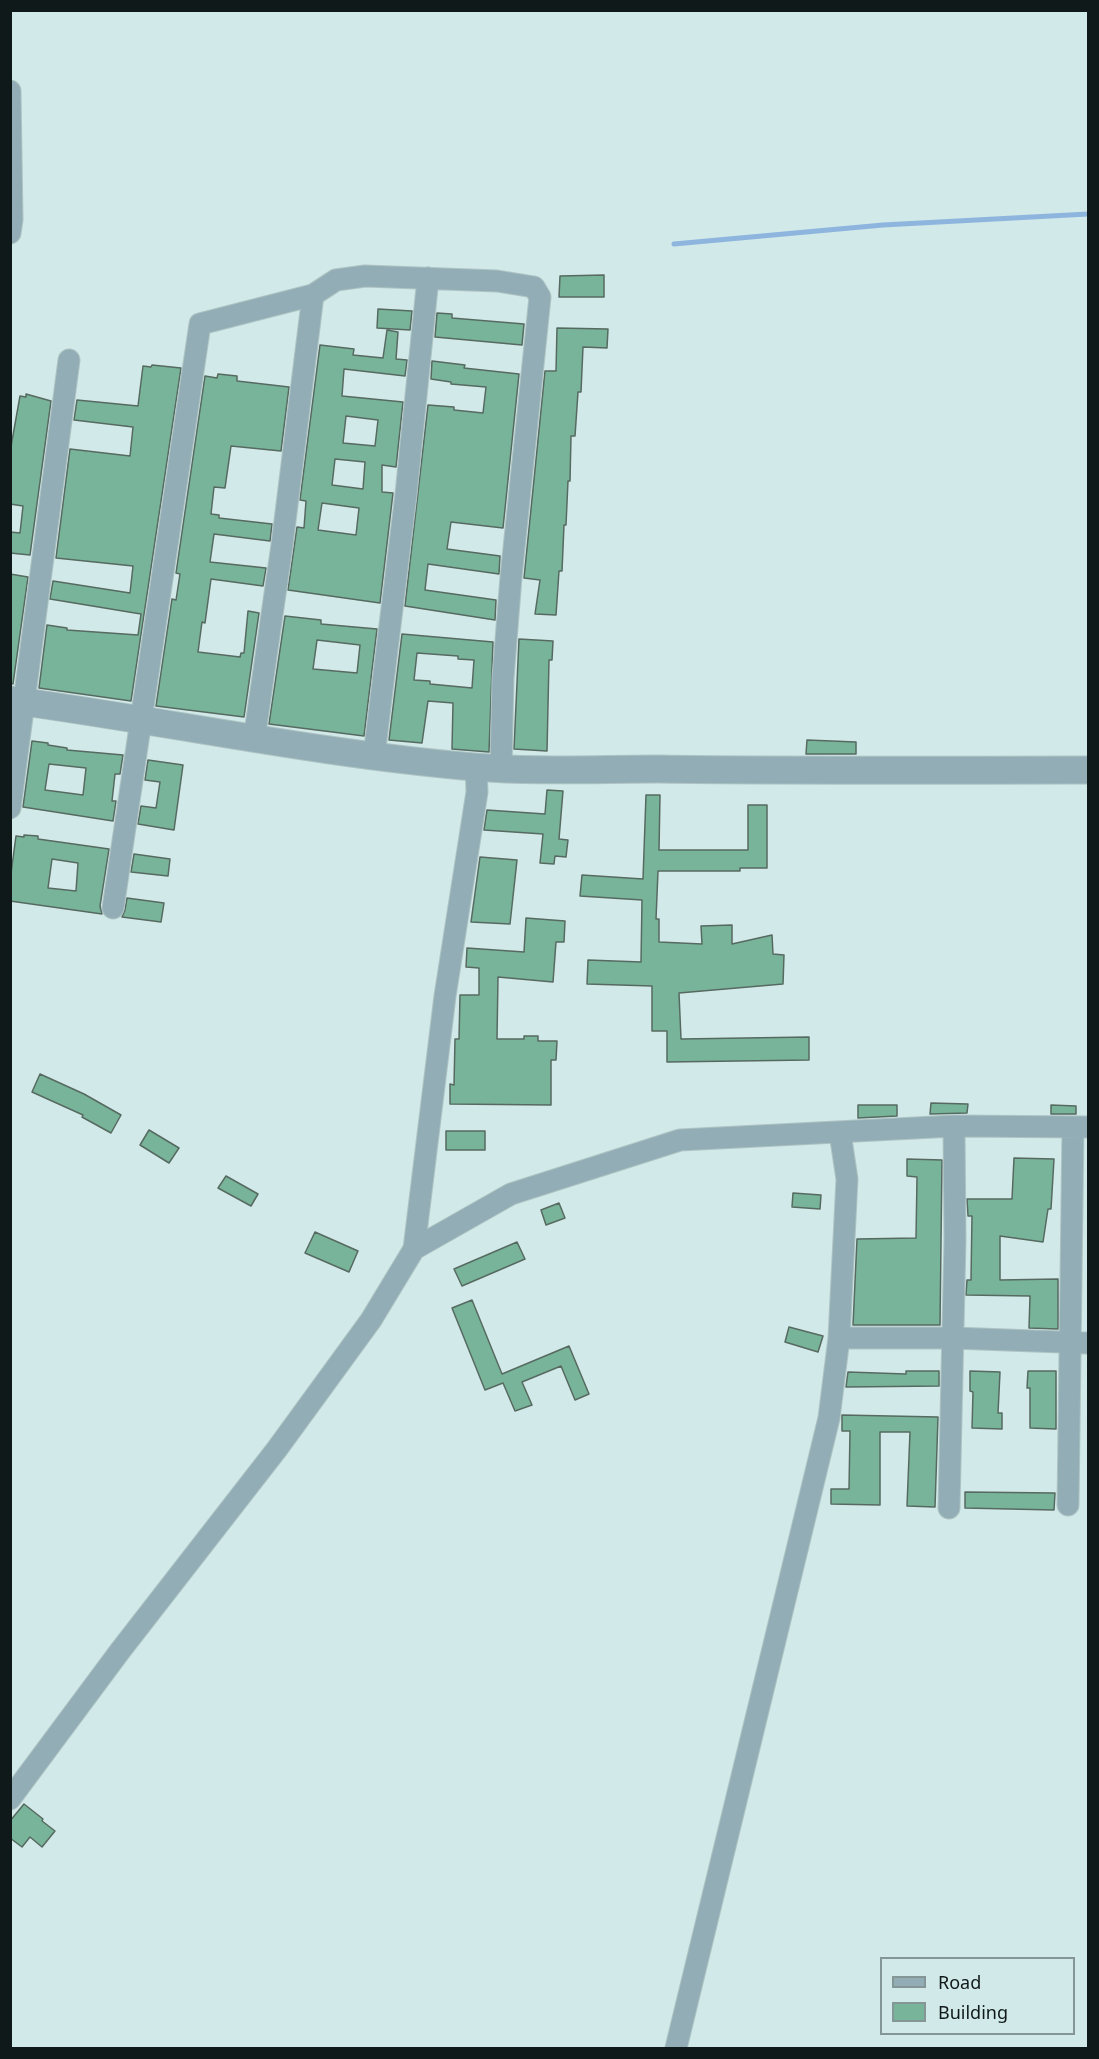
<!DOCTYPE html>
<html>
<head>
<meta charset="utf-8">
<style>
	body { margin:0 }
	#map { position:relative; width:1099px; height:2059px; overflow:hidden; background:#d1e9e8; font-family:"Noto Sans",sans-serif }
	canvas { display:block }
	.frame { position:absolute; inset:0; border:12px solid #101919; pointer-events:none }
	.legend { position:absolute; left:880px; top:1957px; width:195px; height:78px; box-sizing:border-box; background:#d1e9e8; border:2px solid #849695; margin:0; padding:8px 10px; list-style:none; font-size:18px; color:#101919 }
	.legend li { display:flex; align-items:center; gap:12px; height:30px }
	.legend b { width:30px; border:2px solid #849695 }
</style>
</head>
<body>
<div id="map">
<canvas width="1099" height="2059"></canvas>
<div class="frame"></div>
<ul class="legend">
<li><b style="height:8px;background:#93adb7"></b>Road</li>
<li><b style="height:16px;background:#78b49a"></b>Building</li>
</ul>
</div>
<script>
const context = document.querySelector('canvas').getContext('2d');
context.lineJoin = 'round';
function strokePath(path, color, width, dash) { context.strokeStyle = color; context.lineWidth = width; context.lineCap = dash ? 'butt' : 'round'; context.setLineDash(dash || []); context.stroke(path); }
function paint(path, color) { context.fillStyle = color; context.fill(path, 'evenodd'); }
const stream = new Path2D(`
	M674 244 883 225 1088 214`);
const building = new Path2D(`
	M604 275V297H559L560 276Z
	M378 309 412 311 410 330 377 328Z
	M437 313 452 314V318L524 324 522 345 435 337Z
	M557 328 608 329 607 348 583 347 581 392H578L575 436H571L570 481H568L566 525H564L562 571H559L556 615 535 614 540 580 524 578 545 371H556Z
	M387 330 398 332 396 359 407 360 405 376 344 369 342 396 403 402 396 467 382 465V492L393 493 380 603 288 590 297 527 304 528 306 501 300 500 320 345 354 349 353 355 383 358ZM346 416 378 420 375 446 343 443ZM335 459 365 462 363 489 332 485ZM322 503 359 508 356 535 318 530Z
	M432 361 465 365 464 368 519 374 503 528 451 522 447 549 500 556 499 574 428 564 425 590 496 600 495 620 405 606 428 405 454 407V410L483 413 486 387 451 384V382L431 379Z
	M152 365 181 368 131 701 39 688 47 625 67 628V630L138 635 141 614 50 599 53 581 130 593 133 566 56 558 70 449 130 456 133 427 74 420 77 400 138 406 143 366 151 367Z
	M218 374 237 376V381L289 387 281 451 231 446 225 488 214 487 211 514 219 515V518L272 524 270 541 214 534 210 562 266 568 263 586 211 579 205 623 202 622 198 652 240 657 241 653H244L248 611 259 613 244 717 156 706 172 599 176 600 180 574 176 573 205 376 217 378Z
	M26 394 51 401 30 555 10 553V532L20 533 23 506 10 504V452L20 396 26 397Z
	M10 574 28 577 13 684 10 683Z
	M285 616 321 620V624L377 629 364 736 269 724ZM317 640 360 645 357 673 313 669Z
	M402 634 493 642 489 752 452 749 453 703 428 701 422 743 389 740ZM417 653 458 656V659L474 660 472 688 430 684V681L414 680Z
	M519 639 553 641 552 660H549L547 751 514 749Z
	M807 740 856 742V754H806Z
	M32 741 48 743V745L67 748V750L123 755 120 774H115L112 801H116L113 821 23 807ZM49 764 86 768 83 795 45 790Z
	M148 760 183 765 174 830 138 824 141 806 156 808 160 782 145 780Z
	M547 790 563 791 559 839 568 840 566 857 555 856 554 864 540 863 543 834 484 830 487 810 545 814Z
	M646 795H660L659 850H748V805H767V868H740V871H658L656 919H659V942L702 944 701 926 732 925V944L772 935 773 954 784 955 783 984 679 993 681 1039 809 1037V1060L667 1062V1031H652V986L587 984 588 960 641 962 642 900 580 896 582 875 643 879Z
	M24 835 38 836V839L109 849 100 906 102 914 10 901V881L16 836 24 837ZM52 859 78 863 76 891 48 888Z
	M134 854 170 859 168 876 131 872Z
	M480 857 517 860 510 924 471 922Z
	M127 898 164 903 161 922 122 917 125 910Z
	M526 918 565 921 564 942H556L553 982 498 977 497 1039H524V1036H538V1041H557L556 1060H551V1105L450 1104V1084L454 1085 455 1039H459L460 995H479V968L466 967 467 948 524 952Z
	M40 1074 84 1094 121 1115 111 1133 82 1117 83 1115 32 1092Z
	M931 1103 968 1104 967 1113 930 1114Z
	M858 1105H897V1116L858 1118Z
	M1051 1105 1076 1106V1114H1051Z
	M149 1130 179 1148 169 1163 140 1145Z
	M446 1131H485V1150H446Z
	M1014 1158 1054 1159 1051 1209H1048L1043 1242 1000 1236V1280L1058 1279V1329L1029 1328 1030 1296 966 1295 967 1280H971L972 1216H968L967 1199H1012Z
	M907 1159 942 1160 940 1325H853L857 1239 916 1238 917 1177 907 1176Z
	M226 1176 258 1194 251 1206 218 1188Z
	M793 1193 821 1195 820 1209 792 1207Z
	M559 1203 565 1218 546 1225 541 1210Z
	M315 1232 358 1251 349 1272 305 1253Z
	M517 1242 525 1259 462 1286 454 1269Z
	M472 1300 502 1374 569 1346 589 1394 575 1400 561 1366 522 1382 532 1405 515 1411 503 1383 485 1390 452 1308Z
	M789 1327 823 1336 818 1352 785 1342Z
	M906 1371H939V1386L846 1387 848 1372 906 1374Z
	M970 1371 1000 1372 998 1413H1002V1429L972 1428 973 1392 970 1391Z
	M1028 1371H1056V1429L1030 1428V1388H1027Z
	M842 1415 938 1417 935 1507 907 1506 910 1432H880V1505L831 1504V1489H849L850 1431H842Z
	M965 1492 1055 1493 1054 1510 965 1508Z
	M24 1804 43 1819 42 1821 55 1831 42 1847 30 1837 22 1847 10 1838V1821Z`);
const minor = new Path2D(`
	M10 91 12 220 10 233
	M254 740 282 545 313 295
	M374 756 406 494 428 278
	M10 808 69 360
	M113 908 200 324 313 295 336 280 365 276 497 281 534 287 540 297 511 577 503 678 501 768
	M414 1249 511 1194 680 1140 954 1126 1088 1127
	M839 1338H953L1088 1343
	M1068 1505 1073 1127
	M949 1508 955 1239 954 1126
	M10 1799 120 1651 277 1449 371 1320 414 1249 445 996 477 792 476 767
	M676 2048 829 1418 839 1338 847 1179 840 1133`);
const tertiary = new Path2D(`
	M10 700C165 721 318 754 474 767 534 772 598 769 659 769 802 771 945 770 1088 770`);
strokePath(stream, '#8eb5de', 5);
paint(building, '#78b49a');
strokePath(building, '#576a61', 1.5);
strokePath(minor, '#aec4c3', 23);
strokePath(tertiary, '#aec4c3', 29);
strokePath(minor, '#93adb7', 21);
strokePath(tertiary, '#93adb7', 27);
</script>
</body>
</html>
